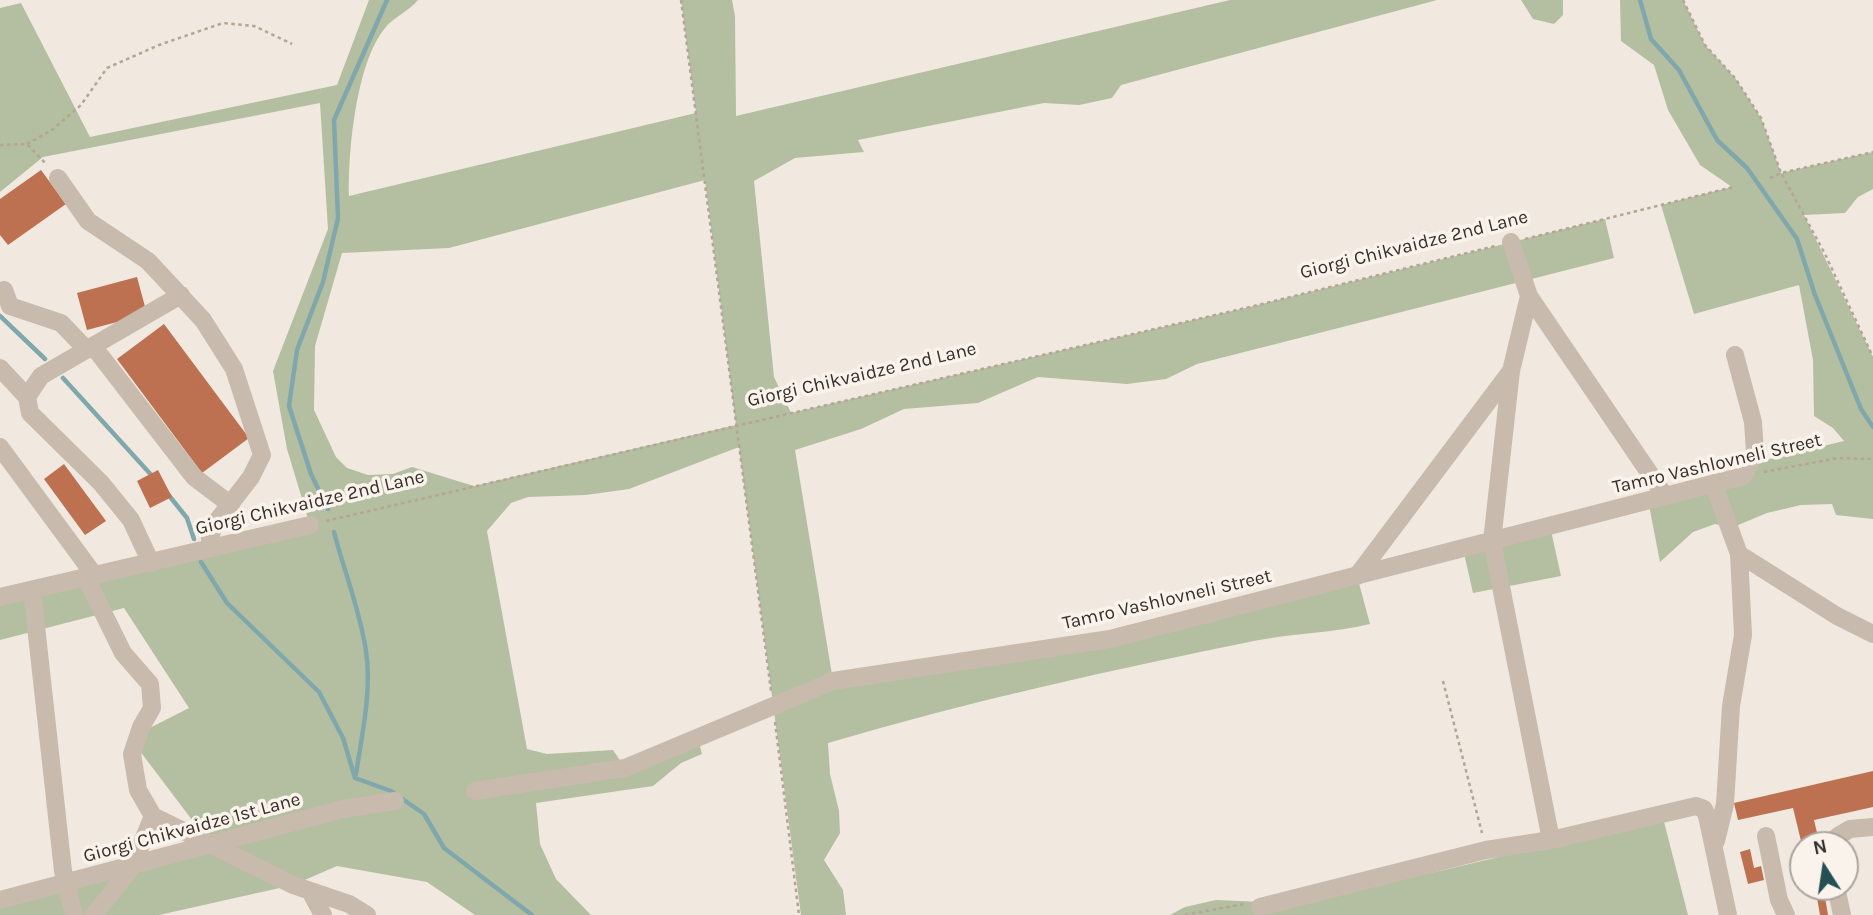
<!DOCTYPE html>
<html>
<head>
<meta charset="utf-8">
<style>
	body { margin:0 }
	#map { position:relative; width:1873px; height:915px; overflow:hidden; background:#f1e9df; font-family:Karla,sans-serif }
	canvas { display:block }
	.north { position:absolute; left:1789px; top:831px; width:70px; height:70px; box-sizing:border-box; background:#f9f3eb; border:2px solid #aba59e; border-radius:50%; rotate:348deg; font-size:19px; font-weight:700; line-height:28px; text-align:center; color:#372f2a }
	.north::after { content:''; display:block; margin:auto; width:24px; height:32px; background:#234f55; clip-path:polygon(50% 0,100% 100%,50% 72%,0 100%) }
</style>
</head>
<body>
<div id="map">
<canvas width="1873" height="915"></canvas>
<div class="north">N</div>
</div>
<script>
const context = document.querySelector('canvas').getContext('2d');
context.lineJoin = 'round';
function paint(path, color) { context.fillStyle = color; context.fill(path, 'evenodd'); }
function strokePath(path, color, width, dash) { context.strokeStyle = color; context.lineWidth = width; context.lineCap = dash ? 'butt' : 'round'; context.setLineDash(dash || []); context.stroke(path); }
function drawText(font, color, halo, rows, align = 'center') {
  context.font = font + ' Karla,sans-serif'; context.lineWidth = 7; context.setLineDash([]); context.textBaseline = 'middle'; context.strokeStyle = halo; context.fillStyle = color; for (const [text, x, y, turn = 0] of rows) {
    context.save(); context.translate(x, y); context.rotate((+turn || 0) * Math.PI / 180); context.textAlign = isNaN(turn) ? turn : align; if (halo) context.strokeText(text, 0, 0); context.fillText(text, 0, 0); context.restore();
  }
}
const green = new Path2D(`
	M369 0H418C409 11 394 17 385 28 356 63 348 152 349 196L696 113 681 0H732L735 16 736 116 1230 0H1437L1121 85 1112 98 1079 105 1044 103 858 140 864 152 795 158 754 181 774 377 791 413 1254 306 1605 219 1614 258 1197 364 1166 379 1127 384 1038 377 978 403 904 409 861 429 795 450 833 681 1110 639 1357 576 1370 624C1333 633 1296 633 1259 640 1115 669 970 701 828 743L830 774 839 811 840 833 824 860 843 890 846 915H801L739 447 629 489 586 495 528 497 511 503 487 531 527 749 547 754 613 750 625 768 698 738 702 754 681 763 653 786 536 803 540 844 556 879 591 915H475L427 882 337 866 293 885 159 915H0V900L211 845 130 738 189 708 124 608 0 640V597L310 525 287 449 273 371 328 229 320 103 43 157 0 192V8L21 3 90 137 337 85ZM705 180 736 425 474 486 412 467 393 474 368 475 347 468 336 457 314 410 315 346 342 253 449 248Z
	M1521 0H1563V15L1554 24 1533 19Z
	M1620 0H1683L1705 45 1735 78 1761 118 1781 173 1873 152V189L1858 197 1845 213 1804 215 1873 357V519L1836 515 1832 504 1801 505 1767 513 1731 528 1715 524 1693 532 1660 562 1648 500 1743 476 1761 461 1844 441 1833 428 1814 416 1813 360 1799 285 1694 314 1661 205 1732 187 1700 165 1668 110 1654 65 1621 41Z
	M1550 526 1561 576 1473 593 1463 549Z
	M1663 818 1688 915H1170L1185 907 1216 900 1287 903 1444 870Z`);
const stream = new Path2D(`
	M1640 0 1651 39 1679 70 1717 140 1747 168 1797 239 1815 295 1861 409 1873 427
	M0 316 45 359
	M63 378 154 478
	M167 493 187 518 194 539
	M328 509 311 474 289 406 297 350 323 282 338 218 334 120 387 0
	M334 532C344 571 360 610 366 651 372 691 362 734 356 774
	M201 562 227 603 319 692 343 738 355 778 391 791 424 814 444 848 532 915`);
const building = new Path2D(`
	M41 170 66 204 8 245 0 235V199Z
	M137 277 147 314 87 330 77 293Z
	M164 324 249 438 202 473 117 359Z
	M64 464 106 521 85 535 44 479Z
	M158 470 172 497 150 508 137 481Z
	M1873 771V807L1814 820 1820 845H1802L1793 808 1738 820 1734 803Z
	M1750 849 1754 868 1761 866 1764 880 1748 884 1740 852Z
	M1825 897 1828 915H1820L1817 898Z`);
const path = new Path2D(`
	M681 0 771 691
	M1683 0 1705 45 1735 78 1761 118 1781 173 1873 152
	M27 144 52 130 81 105 107 68 159 45 223 23 254 26 292 44
	M0 145 27 144 47 165
	M1770 178 1781 173 1825 254 1873 357
	M1525 239 1733 187
	M1764 472 1838 458 1873 459
	M326 521 1254 306 1495 246
	M1443 681 1482 833
	M775 722 799 915
	M1185 915 1244 904`);
const minor = new Path2D(`
	M58 178 88 221 148 261 203 320 234 369 262 455 251 477 214 525 210 538 212 548
	M1511 242 1529 296 1665 496
	M4 290 10 306 61 323 86 349
	M1529 296 1511 371 1492 541 1551 840
	M93 346 194 477 231 505
	M0 368 27 397 30 413 101 483 131 520 151 563
	M27 397 41 376 181 295
	M0 447 95 576
	M1713 483 1739 554 1743 635 1731 706 1725 804 1716 841
	M1739 554 1837 616 1873 634
	M1357 576 1511 371
	M86 578 123 653 150 684 152 708 141 727 132 754 138 790 153 816 293 885 349 904 367 915
	M32 590 63 871 74 915
	M0 597 310 525
	M475 791 625 768 833 681 1110 639 1743 476 1755 453 1753 422 1735 355
	M1766 836 1779 900 1786 915
	M1836 845 1838 836 1850 829 1873 827
	M1836 887 1842 915
	M310 891 323 915
	M0 900 343 809 395 801
	M1260 907 1486 850 1551 840 1696 806 1704 809 1707 816 1728 915
	M94 915 132 867 153 816`);
const streetNames = [
	["Giorgi Chikvaidze 2nd Lane",1414,245,-14],
	["Giorgi Chikvaidze 2nd Lane",862,375,-13],
	["Tamro Vashlovneli Street",1717,464,-13],
	["Giorgi Chikvaidze 2nd Lane",310,503,-13],
	["Tamro Vashlovneli Street",1167,600,-13],
	["Giorgi Chikvaidze 1st Lane",192,828,-15]
];
paint(green, '#b3bfa0');
strokePath(stream, '#80a8ac', 4.5);
paint(building, '#bd7151');
strokePath(path, '#b4a596', 2.5, [3.5, 3.5]);
strokePath(minor, '#c8baac', 18);
drawText('19px', '#372f2a', '#f9f3eb', streetNames);
</script>
</body>
</html>
